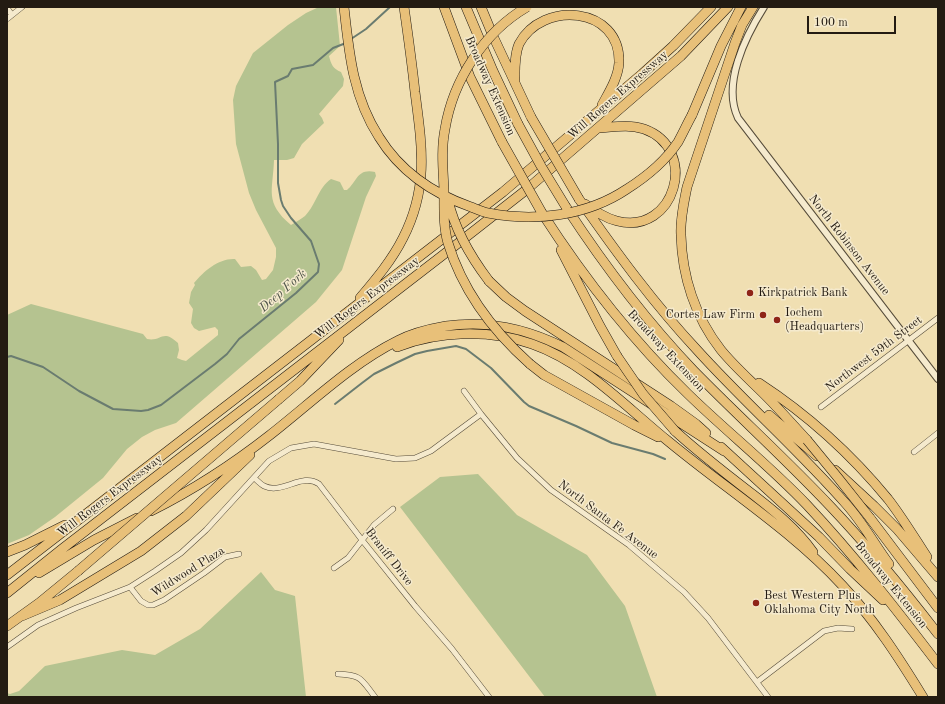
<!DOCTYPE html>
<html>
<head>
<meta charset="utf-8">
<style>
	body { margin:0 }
	#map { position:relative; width:945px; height:704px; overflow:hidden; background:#f0dfb2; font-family:"Old Standard TT",serif }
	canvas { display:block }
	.frame { position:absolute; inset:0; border:8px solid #231b12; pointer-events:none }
	.scale { position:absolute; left:807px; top:16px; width:89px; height:18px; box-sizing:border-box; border:2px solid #231b12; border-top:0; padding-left:5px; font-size:12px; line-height:14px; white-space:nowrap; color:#231b12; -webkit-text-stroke:3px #f5eacd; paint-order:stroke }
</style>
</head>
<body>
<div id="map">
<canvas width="945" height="704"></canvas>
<div class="frame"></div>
<div class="scale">100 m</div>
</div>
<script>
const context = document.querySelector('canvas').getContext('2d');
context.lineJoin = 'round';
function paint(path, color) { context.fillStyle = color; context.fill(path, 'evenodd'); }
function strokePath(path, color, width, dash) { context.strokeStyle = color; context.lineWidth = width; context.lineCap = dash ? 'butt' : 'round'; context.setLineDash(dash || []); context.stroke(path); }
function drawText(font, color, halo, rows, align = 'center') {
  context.font = font + ' "Old Standard TT",serif'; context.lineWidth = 3; context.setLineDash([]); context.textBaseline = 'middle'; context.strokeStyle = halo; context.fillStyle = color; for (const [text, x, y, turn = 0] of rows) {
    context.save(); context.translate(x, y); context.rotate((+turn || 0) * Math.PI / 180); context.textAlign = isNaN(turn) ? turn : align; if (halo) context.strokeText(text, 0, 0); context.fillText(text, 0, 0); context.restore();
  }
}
const green = new Path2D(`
	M319 7H336L340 46 329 56C331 64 333 69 341 72L344 79 343 86 319 114 322 118 324 123 302 144 294 158 287 160H274C273 191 264 202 291 225 296 222 301 219 305 216 316 205 318 188 331 179L340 182 344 190H347C357 182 357 168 375 172L376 176 366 197 342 270 316 302 176 423 155 430 142 437 127 449 103 478 55 517 29 535 7 544V315L31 304 143 334 147 339C162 342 162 328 178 343L179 350 177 358 182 360 186 361 218 335V330L215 327 199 331 194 328 191 323 193 309 189 303 191 292 195 285 194 283C204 271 219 258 235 259L241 267 251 266 256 270 262 280 266 279 273 270 276 257V248L256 210 249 193 236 144 233 100 236 86 253 53 288 25 306 13Z
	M478 474 517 515 587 555 625 606 657 697H545L400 507 440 477Z
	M261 572 275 590 295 596 306 697H7V693L10 694 19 691 45 666 122 650 155 655 200 629Z`);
const stream = new Path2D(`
	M351 39 366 29 390 7
	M7 357 11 356 43 367 79 391 113 409 141 411 148 410 161 405 215 364 227 354 239 339 296 293 318 272 319 264 311 241 291 218 283 206 281 200 278 183V144L275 82 288 76 292 69 313 65 333 48 346 43
	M335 404 362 383 374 374 396 363 415 354 427 351 456 346 466 349 491 368 524 402 529 406 576 426 612 443 653 454 665 459`);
const minor = new Path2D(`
	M7 8 12 15
	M7 19 22 7
	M821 407 938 318
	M481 414 517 458 551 490 629 545 684 592 708 618 768 697
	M914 452 938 433
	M254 478C257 480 260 484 264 486 282 495 302 472 319 484L362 540 415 606 452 649 489 697
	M334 568 348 558 374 525 393 509
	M130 587 141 601 148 605H153L164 600 204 573 225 557 239 554
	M7 647 38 625 76 608 130 587 155 571 181 553 206 530 269 461 291 448 314 444 396 459 415 458 431 451 481 414 464 391
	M338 674C362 675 361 679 375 697
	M757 682 824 631 838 628 852 629`);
const tertiary = new Path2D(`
	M764 7C745 37 722 84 738 118L938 379`);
const motorway = new Path2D(`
	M444 7 470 77 502 142
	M466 7 493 71 518 124
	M481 7 493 36 531 117
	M753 7 742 25 735 43 687 187C684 202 680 219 681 235 682 276 695 317 721 350 734 366 751 381 766 396 780 410 793 425 807 440
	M515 83C515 71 514 56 519 44 542 0 621 6 619 63 618 78 609 92 602 105
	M692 115 721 46 741 7
	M579 199C616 252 654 304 698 351 746 404 800 451 847 505 863 523 875 545 889 564
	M585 204C595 211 605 218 617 221 675 236 700 149 644 129 629 124 614 127 599 128
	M566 207C604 265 646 321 694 371 739 417 787 460 831 507 869 547 904 590 938 634
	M542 213C584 278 632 340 688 394 727 432 770 466 807 505 854 555 896 609 938 664
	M561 250 600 326 617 356
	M489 281 506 297 525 311 671 406 696 424 706 433
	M360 298C376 279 392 260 403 238 429 187 422 146 415 92 412 64 408 35 404 7
	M397 347C439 331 489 329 532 344 584 362 626 407 668 441 726 489 791 530 842 585 874 619 899 658 923 697
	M530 364 544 375 634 425 658 437
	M759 383C808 415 851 454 888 499 902 517 914 537 927 557
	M279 399 300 381 339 340
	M769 415 817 456
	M675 431C699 453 725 473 751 493 774 511 796 528 813 552
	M721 447 819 537 850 569 883 600
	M835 470 874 506 897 529 938 577
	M151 511C193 490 233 464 270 435 311 403 351 364 397 341 412 333 429 329 446 326 488 320 525 328 563 347L724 451
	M870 518 938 608
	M7 552 25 545 65 525
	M39 573 94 540 137 518
	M7 575 503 192 642 74 673 46 711 7
	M7 593 62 549 452 248 526 190 681 56 728 7
	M22 616 60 600 141 551 186 516 250 455
	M7 626 39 603 78 571`);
const motorwayBridge = new Path2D(`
	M344 7C349 53 353 97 379 137 400 171 434 194 471 207 476 209 482 212 488 213 535 222 587 216 627 189 646 177 666 160 678 142 683 133 687 124 692 115
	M527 7C484 32 453 80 445 129 441 149 443 169 444 189 444 207 443 226 448 243 463 292 493 331 530 364
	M531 117 579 199
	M518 124 541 166 566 207
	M502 142 542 213
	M448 200C455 230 470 256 489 281
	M617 356 643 394 675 431
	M807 440 839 479 870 518
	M78 571 279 399`);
const markers = [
	[750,293,4,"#8f2418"],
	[763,315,4,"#8f2418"],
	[777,320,4,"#8f2418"],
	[756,603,4,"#8f2418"]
];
const streetNames = [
	["Broadway Extension",490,86,66],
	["Will Rogers Expressway",618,95,-41],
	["North Robinson Avenue",849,245,52],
	["Will Rogers Expressway",367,298,-37],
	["Broadway Extension",666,351,47],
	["Northwest 59th Street",874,354,-37],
	["Will Rogers Expressway",110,496,-37],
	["North Santa Fe Avenue",608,520,37],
	["Braniff Drive",389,557,52],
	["Wildwood Plaza",188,572,-32],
	["Broadway Extension",891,585,51]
];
const poiNames = [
	["Kirkpatrick Bank",758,293],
	["Iochem",785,313],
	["(Headquarters)",785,327],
	["Cortes Law Firm",755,315,"right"],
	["Best Western Plus",764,596],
	["Oklahoma City North",764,610]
];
const waterNames = [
	["Deep Fork",283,291,-41]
];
paint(green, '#b5c390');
strokePath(stream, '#6a7c70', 2);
strokePath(minor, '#564c3a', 6);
strokePath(tertiary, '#564c3a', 8);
strokePath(motorway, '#231b12', 10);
strokePath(minor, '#f5eacd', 5);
strokePath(tertiary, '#f5eacd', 6);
strokePath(motorway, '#e8c079', 9);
strokePath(motorwayBridge, '#231b12', 10, []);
strokePath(motorwayBridge, '#e8c079', 9);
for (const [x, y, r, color] of markers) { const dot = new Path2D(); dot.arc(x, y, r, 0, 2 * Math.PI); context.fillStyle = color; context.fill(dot); strokePath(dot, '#f5eacd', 1.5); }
drawText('12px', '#231b12', '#f5eacd', streetNames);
drawText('12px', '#231b12', '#f5eacd', poiNames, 'left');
drawText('italic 13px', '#4d5349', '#f5eacd', waterNames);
</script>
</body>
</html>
